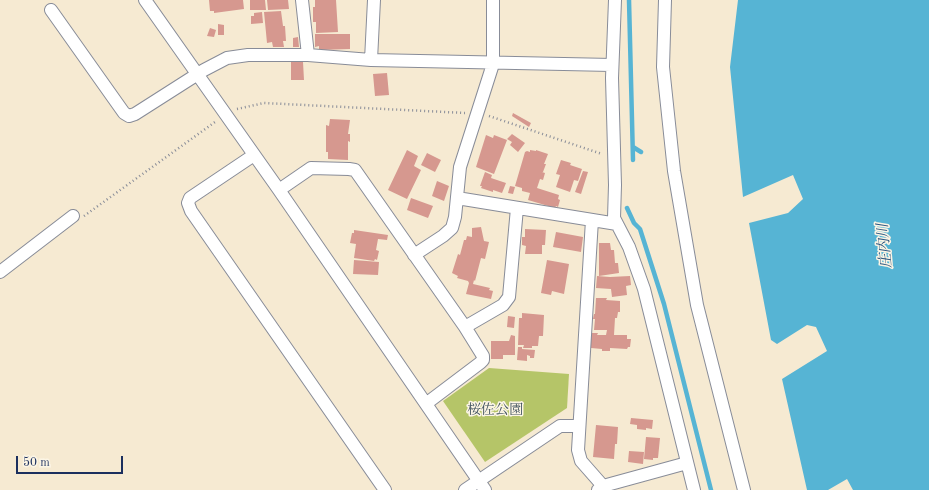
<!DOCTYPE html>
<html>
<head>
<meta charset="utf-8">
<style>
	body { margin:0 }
	#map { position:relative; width:929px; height:490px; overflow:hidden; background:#f6ead2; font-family:"Old Standard TT",serif }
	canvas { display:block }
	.scale { position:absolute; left:16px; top:456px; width:107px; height:18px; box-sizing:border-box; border:2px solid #1b2f5e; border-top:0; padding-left:5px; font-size:12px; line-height:14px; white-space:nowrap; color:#1b2f5e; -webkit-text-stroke:3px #fcf5e5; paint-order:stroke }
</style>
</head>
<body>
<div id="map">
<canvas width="929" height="490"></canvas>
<div class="scale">50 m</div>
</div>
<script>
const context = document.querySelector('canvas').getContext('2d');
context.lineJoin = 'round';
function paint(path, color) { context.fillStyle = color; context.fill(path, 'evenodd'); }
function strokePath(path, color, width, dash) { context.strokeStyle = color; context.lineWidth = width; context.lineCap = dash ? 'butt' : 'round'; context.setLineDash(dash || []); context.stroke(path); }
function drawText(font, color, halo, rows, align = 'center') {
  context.font = font + ' "Old Standard TT","Noto Serif JP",serif'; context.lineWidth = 3; context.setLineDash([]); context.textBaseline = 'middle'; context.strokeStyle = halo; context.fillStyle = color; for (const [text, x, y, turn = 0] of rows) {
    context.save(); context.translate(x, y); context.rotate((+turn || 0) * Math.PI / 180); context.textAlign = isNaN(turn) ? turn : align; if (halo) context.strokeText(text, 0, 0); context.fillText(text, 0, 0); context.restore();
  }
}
const green = new Path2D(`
	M489 368 569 374 567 408 485 462 443 401Z`);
const water = new Path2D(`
	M738 0H929V490H853L847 479 828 490H807L782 379 827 351 816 327 807 325 777 344 771 340 749 223 788 213 803 199 793 175 743 197 730 67Z`);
const stream = new Path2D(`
	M629 0 633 160
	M633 147 641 152
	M627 208 634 223 640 229 664 304 711 490`);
const building = new Path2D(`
	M209 0H243L244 9 214 13V11H210Z
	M250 0H265L266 10H250Z
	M267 0H288L289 9 268 10Z
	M315 0H336L338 32 316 33V22H313V7H315Z
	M281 11 283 26H285L286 41H283L284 47H273L272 42 267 43 264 12Z
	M262 12 263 23 251 24V16H254V13Z
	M218 24 224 25V35H218Z
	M210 28 216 30 214 37 207 36Z
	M315 34H350V49L319 50V46L315 47Z
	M298 37 299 47H293V38Z
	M291 62H303L304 80H291Z
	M387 73 389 95 375 96 373 74Z
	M513 113 531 123 529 127 512 116Z
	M330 119 350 120 348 134H350V142L348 141V160L328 159V152H326V125L329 126Z
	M512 134 525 143 518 152 510 145 512 142 507 139Z
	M486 135 493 138 494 135 507 140 494 174 476 167Z
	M407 150 418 156 414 166 421 170 407 199 388 190Z
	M530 150 536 151V150L548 154 544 164H546L543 172H542L545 173 543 180 540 179 537 188 559 195 558 199 560 200 558 207 556 206 555 208 528 200 530 193 522 191V188L515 186 525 152 527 151 530 152Z
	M427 153 441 160 435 172 421 165Z
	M561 160 571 163 570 165 582 169 578 181 574 180 570 192 556 187 560 175 556 174Z
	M583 171 588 172 581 194 575 192Z
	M485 172 492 175 491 178 506 183 502 193 493 190V192L481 188 482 186H480Z
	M437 181 449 186 444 201 432 196Z
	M510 186 515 187 513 194 508 193Z
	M411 198 433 206 428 218 407 210Z
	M481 227 484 241 489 242 485 259 481 258 475 281 474 280 473 284 490 288 489 290 493 291 491 299 466 294 469 283 468 281 457 278 458 276 452 273 458 254 460 255 464 240H466L467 236 472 237V228Z
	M525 229 546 230 545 245H542V254H525L526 246 522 245V237H525Z
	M354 230 388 235 387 240 378 239 376 250 379 251 377 260 375 259 374 261 354 258 356 244 350 243 352 233H354Z
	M556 232 583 237 581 252 553 247Z
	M599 243H610L611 250H614L615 263H618L619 273 599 276Z
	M354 260 379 262 378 275 353 274Z
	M547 260 569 264 564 294 552 291 551 295 541 293Z
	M597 276 610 277 630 276 631 285 626 286 627 295 612 297 611 289 596 288Z
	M596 298H607L606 300 620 301V312H618L617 318H615L614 335H627V339H631L630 347H628L627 349 610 348V351H602V349L591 348V333H598L597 335H606L607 330H594L595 319H593L594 314H595Z
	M522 313 544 315 543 336H539L538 346H532V348H523L524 345H518L519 318H522Z
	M508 316 515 317 514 328 507 327Z
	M511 335 515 336V355H503V359H491V341H509Z
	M518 347H522V349L535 350 534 358H530V356L527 355V361L517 360Z
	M631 418 653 420 652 429 646 428V430L637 429V425L630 424Z
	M596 425 618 427 617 444H615L614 459 593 457Z
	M646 437 660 438 658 458H653V460L644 459Z
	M629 451 644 452 643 464 628 462Z`);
const path = new Path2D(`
	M237 109 264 103 465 113
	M489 116 602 154
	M84 216 215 122`);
const minor = new Path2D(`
	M145 0 279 190 485 490
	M302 0 308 55
	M615 0 612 78 615 185 614 218 629 247 644 289 694 490
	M665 0 663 67 674 171 697 305 744 490
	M51 10 124 113 129 116 135 114 204 70 227 58 248 55H308L371 60 612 65
	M371 60 374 0
	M254 155 190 198 188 203 191 211 385 490
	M279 190 311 168 349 169 355 170 465 327 483 356V360L480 363 427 403
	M457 198 617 224
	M592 220 578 450 581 461 603 486
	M414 255 443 236 452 228 455 217 460 167 493 64V0
	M0 272 73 216
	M465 327 503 305 509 297 517 208
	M465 490 560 426H579
	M598 490 603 486 687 463`);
const parkNames = [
	["桜佐公園",495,410]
];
const waterNames = [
	["庄内川",885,246,-95]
];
paint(green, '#b5c568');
paint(water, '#56b4d4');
strokePath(stream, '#56b4d4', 4.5);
paint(building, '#d6988f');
strokePath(minor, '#888c98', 14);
strokePath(path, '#888c98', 2.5, [1, 3]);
strokePath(minor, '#fff', 12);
drawText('14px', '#425460', '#fcf5e5', parkNames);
drawText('italic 15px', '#2d5781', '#fcf5e5', waterNames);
</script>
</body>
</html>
